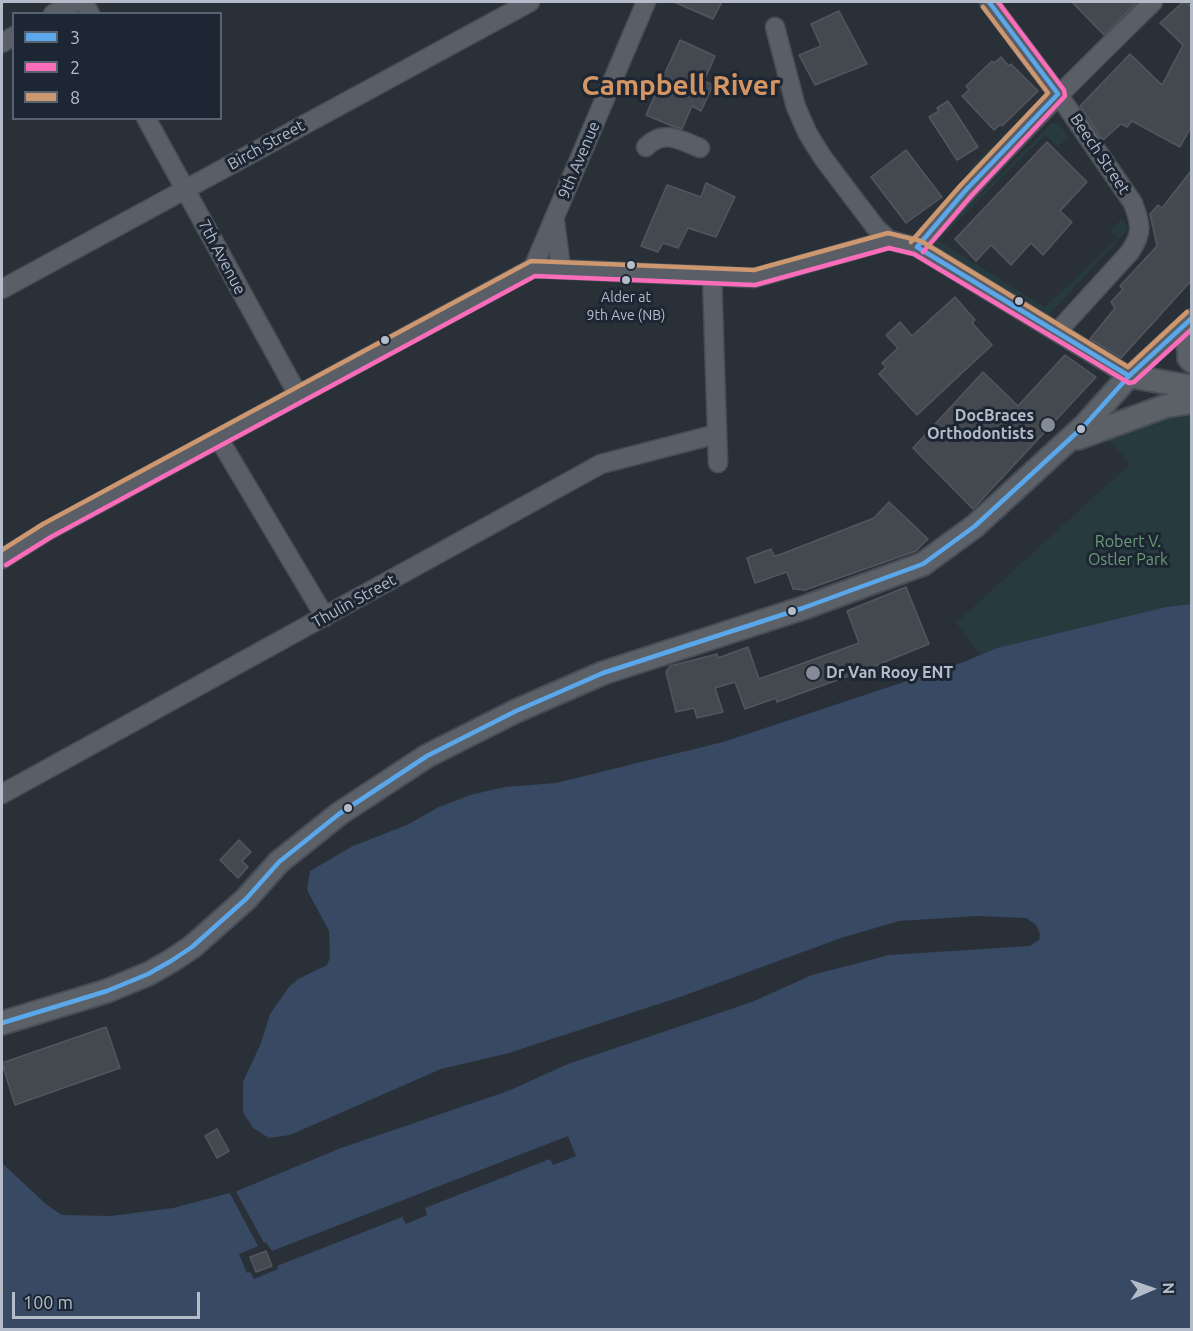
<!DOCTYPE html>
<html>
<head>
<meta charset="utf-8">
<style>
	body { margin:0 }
	#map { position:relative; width:1193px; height:1331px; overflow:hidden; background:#2a3038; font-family:Ubuntu,sans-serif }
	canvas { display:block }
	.frame { position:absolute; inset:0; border:3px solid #b4bcc9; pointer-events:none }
	.legend { position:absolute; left:12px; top:12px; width:210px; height:108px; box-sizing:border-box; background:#1d2633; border:2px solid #59626f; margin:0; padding:8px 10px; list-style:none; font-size:18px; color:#b4bcc9 }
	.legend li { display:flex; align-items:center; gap:12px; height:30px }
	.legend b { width:30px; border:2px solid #59626f }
	.north { position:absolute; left:1121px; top:1259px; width:60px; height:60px; -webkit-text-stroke:4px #1d2633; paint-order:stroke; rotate:88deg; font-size:16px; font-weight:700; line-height:24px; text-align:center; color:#b4bcc9 }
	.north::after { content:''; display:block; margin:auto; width:21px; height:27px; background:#b4bcc9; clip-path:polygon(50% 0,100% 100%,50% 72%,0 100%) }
	.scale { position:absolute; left:12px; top:1292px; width:188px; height:27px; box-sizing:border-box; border:3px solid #b4bcc9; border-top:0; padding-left:8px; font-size:18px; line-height:21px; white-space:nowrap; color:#b4bcc9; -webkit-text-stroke:4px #1d2633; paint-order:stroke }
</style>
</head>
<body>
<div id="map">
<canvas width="1193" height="1331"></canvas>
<div class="frame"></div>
<ul class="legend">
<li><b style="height:8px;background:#5aa8eb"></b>3</li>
<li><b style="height:8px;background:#fb6dba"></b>2</li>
<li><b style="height:8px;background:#cd976f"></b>8</li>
</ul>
<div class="north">N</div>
<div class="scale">100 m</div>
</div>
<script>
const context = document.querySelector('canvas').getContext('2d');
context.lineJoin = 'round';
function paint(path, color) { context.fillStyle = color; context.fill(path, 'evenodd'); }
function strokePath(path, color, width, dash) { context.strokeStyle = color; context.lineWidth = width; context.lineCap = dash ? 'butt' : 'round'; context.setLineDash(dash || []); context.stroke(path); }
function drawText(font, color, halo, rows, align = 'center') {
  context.font = font + ' Ubuntu,sans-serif'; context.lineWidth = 6; context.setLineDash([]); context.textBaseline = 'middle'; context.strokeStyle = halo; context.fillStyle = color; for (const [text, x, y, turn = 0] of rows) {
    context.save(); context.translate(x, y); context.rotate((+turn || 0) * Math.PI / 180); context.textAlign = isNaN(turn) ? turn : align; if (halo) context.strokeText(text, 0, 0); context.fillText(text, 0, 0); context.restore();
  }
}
const green = new Path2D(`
	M1034 105 1037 107 971 172 969 170 971 167Z
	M1052 123 1059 124 1068 137 1058 147 1045 135 938 241 1045 307 1118 238 1110 230 1122 219 1128 229 1048 316 973 271 926 248Z
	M1181 411 1191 412V604L1166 607 997 648 981 655 956 623 1130 464 1103 433Z`);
const water = new Path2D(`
	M1191 604V1329H2V1163L47 1205 62 1215 111 1216 173 1208 237 1191 341 1148 508 1091 568 1064 752 1002 812 975 889 955 1030 946 1039 940 1040 934 1036 925 1026 918 977 916 899 921 841 938 680 997 509 1053 441 1069 290 1135 269 1138 253 1128 243 1112V1082L261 1043 270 1014 289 987 298 979 327 965 330 958 329 931 307 890 310 871 353 846 407 825 437 808 470 795 505 787 556 783 723 742 961 663 997 648 1166 607Z`);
const pier = new Path2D(`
	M568 1136 576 1156 553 1165 550 1159 425 1208 427 1215 406 1224 402 1217 277 1266 278 1269 254 1279 250 1272 247 1273 239 1254 258 1246 228 1190 234 1188 264 1243 266 1242 272 1251Z`);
const building = new Path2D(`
	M674 2H722L713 19Z
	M1072 2H1137L1104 35Z
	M1183 2H1186L1191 7V127L1180 147 1132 121 1127 127 1121 124 1103 140 1080 106 1130 54 1162 85 1183 45 1160 23Z
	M839 11 867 64 815 85 799 55 821 46 811 24Z
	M680 40 715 56 704 81 713 85 701 111 692 106 682 129 672 126 646 115Z
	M1001 57 1009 66 1011 64 1038 91 1002 126 1001 124 994 130 962 96 969 90 966 86 992 61 994 63Z
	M948 101 978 147 957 160 929 117 939 111 937 108Z
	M1047 142 1087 182 1060 211 1072 222 1043 255 1031 243 1011 265 991 245 976 261 955 239Z
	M906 150 942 197 906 223 871 177Z
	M1191 171V281L1121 358 1090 339 1115 308 1111 302 1123 289 1120 286 1157 246 1150 214 1158 205 1162 208Z
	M706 183 735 197 716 237 688 228 678 248 663 243 658 252 641 246 667 185 701 197Z
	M955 297 975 320 972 323 992 345 917 415 879 374 886 367 882 363 898 348 886 335 900 322 912 336Z
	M1065 355 1096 377 973 509 913 448 983 372 1018 406Z
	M889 502 928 539 916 551 805 590 793 589 787 572 755 583 747 558 771 549 774 556 779 555 874 518Z
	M906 587 929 644 865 670 777 702 776 698 745 709 735 682 715 688 723 712 697 718 694 708 676 712 666 672 670 666 717 654 718 658 748 647 759 679 859 643 847 611Z
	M239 840 251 852 242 861 248 867 238 878 220 860Z
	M106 1027 120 1068 15 1105 2 1063Z
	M217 1129 229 1151 217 1158 205 1136Z
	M266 1251 272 1266 256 1272 250 1257Z`);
const minor = new Path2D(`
	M84 2 90 14
	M989 2 1058 94 1133 203C1141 225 1143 232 1130 252L1058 331
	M53 14 75 2
	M775 27 796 107 808 134 823 158 876 228 889 240 917 247 1129 376 1192 318
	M2 43 14 36
	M146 118 298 395
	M646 147C663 129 680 140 700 148
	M555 222 561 268
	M917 247C992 161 1072 81 1153 2
	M533 268 646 2
	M712 276 718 463
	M2 289 530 2
	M219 439 325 617
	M2 559 47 531 533 268 755 278 889 240
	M2 794 601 464 717 434`);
const major = new Path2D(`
	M1192 329 1188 339 1189 358 1192 361
	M1078 438 1166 406 1192 402
	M2 1023 107 991 148 974 171 961 192 947 246 899 279 862 339 814 427 756 516 711 603 673 803 608 923 564 975 526 1085 425 1129 376 1192 387`);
const bus1 = new Path2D(`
	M989 2 1058 94 965 191 917 247 1129 376
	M2 1023 107 991 148 974 171 961 192 947 246 899 279 862 339 814 427 756 516 711 603 673 803 608 923 564 975 526 1085 425 1129 376 1192 318`);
const bus2 = new Path2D(`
	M923 252 971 196 1065 96 1064 90 998 2
	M6 565 51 537 535 276 755 285 889 248 914 254 1129 383 1134 382 1192 329`);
const bus3 = new Path2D(`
	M911 242 960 186 1048 93 983 7
	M2 550 43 524 531 261 754 270 888 233 921 241 1128 367 1187 312`);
const markers = [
	[631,265,5,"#b4bcc9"],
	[626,280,5,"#b4bcc9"],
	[1019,301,5,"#b4bcc9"],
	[385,340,5,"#b4bcc9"],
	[1048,425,8,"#848b96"],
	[1081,429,5,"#b4bcc9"],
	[792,611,5,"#b4bcc9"],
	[813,673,8,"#848b96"],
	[348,808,5,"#b4bcc9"]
];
const busNames = [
	["Alder at",626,297],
	["9th Ave (NB)",626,315]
];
const streetNames = [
	["Birch Street",266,145,-29],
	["Beech Street",1100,154,56],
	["9th Avenue",579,160,-67],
	["7th Avenue",222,257,62],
	["Thulin Street",354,601,-29]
];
const poiNames = [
	["DocBraces",1034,416],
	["Orthodontists",1034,434],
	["Dr Van Rooy ENT",826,673,"left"]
];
const parkNames = [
	["Robert V.",1128,542],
	["Ostler Park",1128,560]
];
const townNames = [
	["Campbell River",681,86]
];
paint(green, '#273a3e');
paint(water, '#384963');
paint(pier, '#2a3038');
paint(building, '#444950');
strokePath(building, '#52575f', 1.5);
strokePath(minor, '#484c53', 21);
strokePath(major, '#484c55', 26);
strokePath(minor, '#5a5e66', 18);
strokePath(major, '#5c6168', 22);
strokePath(bus1, '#5aa8eb', 4.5);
strokePath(bus2, '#fb6dba', 4.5);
strokePath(bus3, '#cd976f', 4.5);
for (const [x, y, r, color] of markers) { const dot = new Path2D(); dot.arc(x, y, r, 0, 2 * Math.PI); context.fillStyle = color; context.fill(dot); strokePath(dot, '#1d2633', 2); }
drawText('14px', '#b4bcc9', '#1d2633', busNames);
drawText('16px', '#b4bcc9', '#1d2633', streetNames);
drawText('bold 16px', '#b4bcc9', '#1d2633', poiNames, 'right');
drawText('16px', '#6b9a76', '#1d2633', parkNames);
drawText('bold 28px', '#d59563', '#1d2633', townNames);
</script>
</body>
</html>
